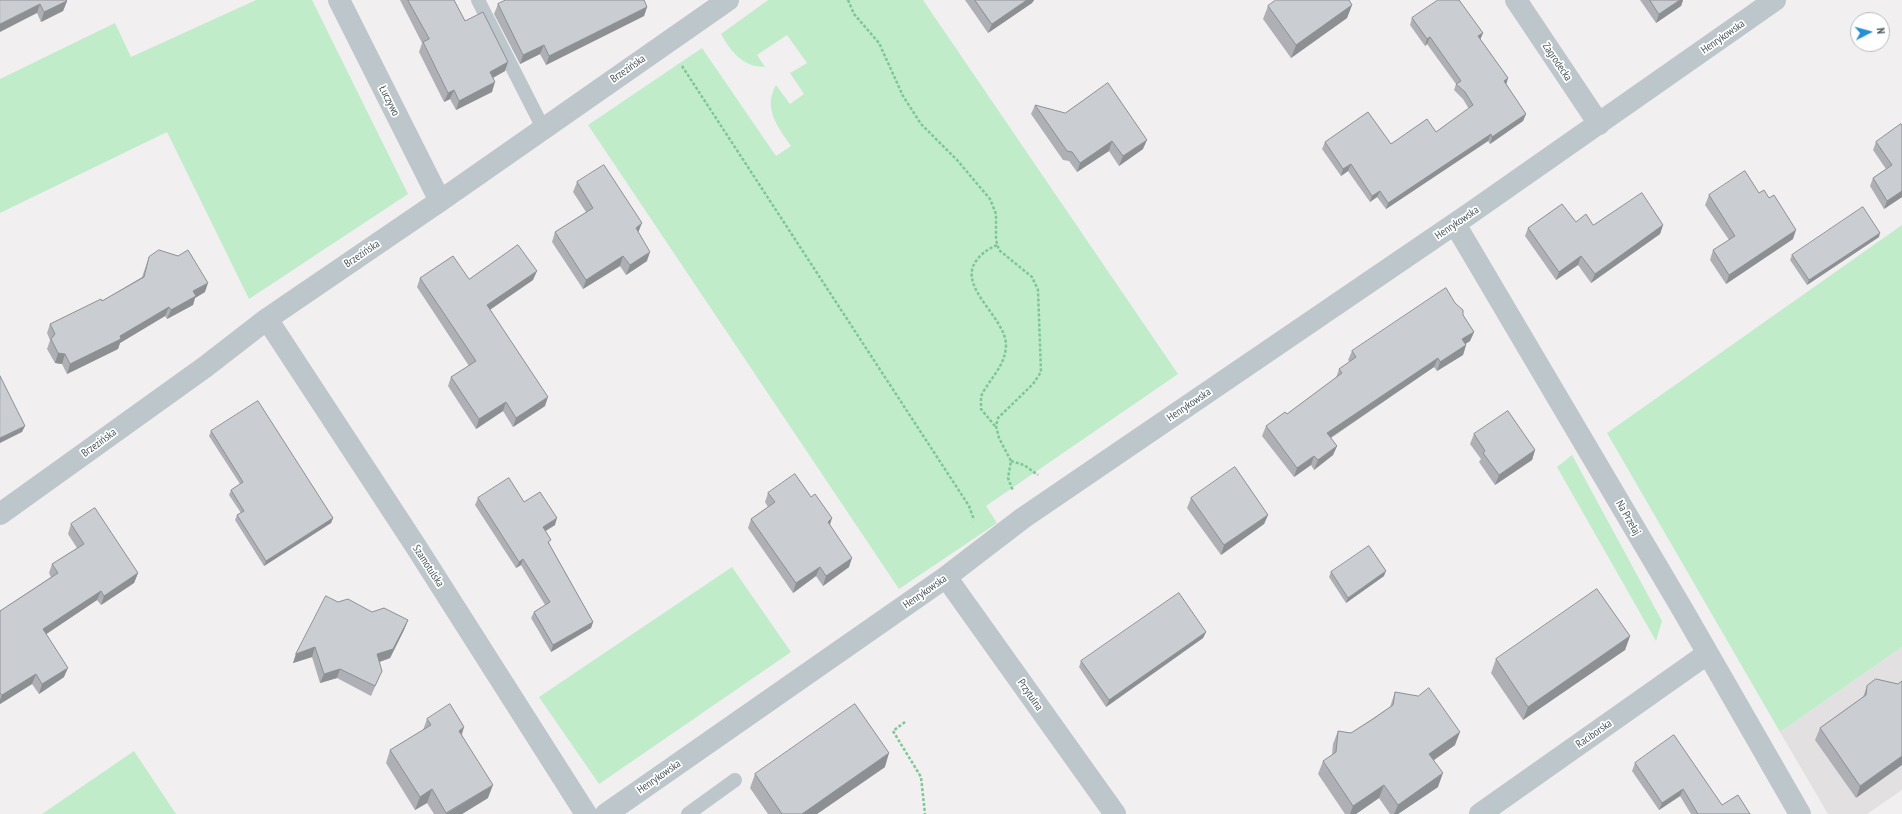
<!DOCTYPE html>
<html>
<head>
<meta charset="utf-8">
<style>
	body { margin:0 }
	#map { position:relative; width:1902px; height:814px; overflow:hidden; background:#f2eff0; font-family:"PT Sans Narrow",sans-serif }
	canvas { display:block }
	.north { position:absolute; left:1850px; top:12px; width:40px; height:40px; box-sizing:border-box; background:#fff; border:1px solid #b6bbbe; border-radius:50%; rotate:84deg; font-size:11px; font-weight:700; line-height:16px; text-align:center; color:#49565c }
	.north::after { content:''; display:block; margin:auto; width:14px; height:18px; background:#2590d6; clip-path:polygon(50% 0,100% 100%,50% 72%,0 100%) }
</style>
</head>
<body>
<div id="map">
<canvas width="1902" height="814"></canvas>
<div class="north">N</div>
</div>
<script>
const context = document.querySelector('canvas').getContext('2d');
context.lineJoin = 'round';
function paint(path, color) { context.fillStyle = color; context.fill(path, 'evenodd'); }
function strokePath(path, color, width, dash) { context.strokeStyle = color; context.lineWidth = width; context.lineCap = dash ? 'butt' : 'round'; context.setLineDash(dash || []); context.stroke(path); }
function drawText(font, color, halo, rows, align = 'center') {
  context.font = font + ' "PT Sans Narrow",sans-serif'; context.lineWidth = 3.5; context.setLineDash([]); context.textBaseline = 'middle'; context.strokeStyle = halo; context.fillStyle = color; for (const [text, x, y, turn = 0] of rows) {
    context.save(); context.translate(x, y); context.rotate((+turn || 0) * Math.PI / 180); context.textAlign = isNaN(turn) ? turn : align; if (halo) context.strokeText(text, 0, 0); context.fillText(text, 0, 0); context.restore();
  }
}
const education = new Path2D(`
	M1902 647V790L1867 814H1828L1780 732Z`);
const green = new Path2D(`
	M256 0H312L408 194 249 299 167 132 0 213V79L115 23 131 57Z
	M768 0H923L1178 374 986 506 997 523 899 589 588 125 702 48 776 156 791 146C777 126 763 108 776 85L790 104 804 94 790 73 807 63 787 35 757 55 765 67C743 67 731 52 721 34Z
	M1902 225V647L1780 732 1607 433Z
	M1572 455 1662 621 1656 641 1557 467Z
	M732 567 791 652 599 784 539 697Z
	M134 751 176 814H42Z`);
const path = new Path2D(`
	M848 0 854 14 879 43 903 96 921 124 957 160 990 199 996 214V240L999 250 1032 277 1038 290 1041 372 1033 384 998 418 996 426 999 438 1011 461 1008 478 1013 491
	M682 66 969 506 974 520
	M995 426 981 409C981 405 981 401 981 397 982 393 985 389 987 386 996 372 1005 363 1006 346 1007 318 957 288 976 261 982 253 988 249 997 245
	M1011 461 1024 465 1038 475
	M905 722 893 731 921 777 925 814`);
const lane = new Path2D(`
	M478 0 543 128
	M688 814 735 780`);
const street = new Path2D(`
	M339 0 440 201
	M1516 0 1599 124
	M1455 224 1684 612 1800 814
	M267 319 415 545 586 814
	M0 514 205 367 267 319 440 201 728 0
	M946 577 1115 814
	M606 814 946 577 1023 518 1472 212 1775 0
	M1480 814 1707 654`);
const wall = new Path2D(`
	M0 0 67 1 63 11 41 22 37 13Z
	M400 0H454L465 21 505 71 493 78 492 92 456 110 450 99 444 102 419 52 422 43Z
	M965 0H1034L1032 3 988 33Z
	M1640 0H1683L1681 6 1656 23Z
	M498 4 647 7 644 16 546 65 540 54 520 64 494 14Z
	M1352 5 1347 18 1291 58 1263 19 1268 6Z
	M1412 18 1483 33 1480 39 1508 78 1506 84 1526 114 1523 121 1490 144 1488 141 1386 209 1377 197 1370 202 1348 171 1341 176 1322 149 1325 142 1391 144 1436 132 1469 109 1463 99 1454 90 1456 84 1427 44 1425 46 1410 25Z
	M1035 105 1143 149 1119 166 1109 151 1077 172 1069 161 1063 160 1031 114Z
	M1901 124 1902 197 1884 209 1870 186 1873 178 1886 169 1873 150 1876 142Z
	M577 182 638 232 647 261 626 275 620 266 583 289 552 242 555 232 586 212 573 192Z
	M1759 193 1793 239 1726 284 1710 260 1713 250 1729 240 1705 205 1709 195Z
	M1576 222 1593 225H1663L1660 234 1591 283 1578 265 1556 280 1525 236 1528 228Z
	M1879 237 1807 285 1790 260 1792 255Z
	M149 257 205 292 195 298 193 305 167 319 165 316 120 343 118 349 67 374 62 364 55 363 47 349 50 340 47 333 50 324 102 301 142 277Z
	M420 278 469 279 533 280 490 309 545 406 513 427 503 411 476 429 448 386 451 377 469 366 417 287Z
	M1463 315 1474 332 1470 341 1465 344 1466 345 1463 355 1437 371 1434 367 1331 438 1337 446 1333 455 1314 470 1311 465 1294 477 1262 436 1266 426 1287 414 1336 378 1339 369 1350 362 1348 360 1352 351Z
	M211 431 333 518 331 523 264 566 235 520 237 515 241 513 229 495 231 490 240 484 209 436Z
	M1474 434 1535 450 1532 460 1495 485 1479 462 1481 459 1470 444Z
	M768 493 830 525 849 567 823 586 816 576 793 593 748 528 751 519 768 507 765 502Z
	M478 498 524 502 555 525 545 531 550 545 593 622 591 628 551 652 531 618 534 612 545 605 521 565 516 568 475 505Z
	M1191 498 1268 515 1264 524 1221 555 1187 508Z
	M71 524 138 573 134 583 101 605 97 600 46 634 64 677 39 694 32 684 0 704V611L51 577 49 573 52 564 77 548 68 534Z
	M1331 572 1384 576 1346 603 1329 577Z
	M338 602 372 612 408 620 404 630 390 658 379 662 378 680 371 696 337 678 320 683 312 657 293 663 296 654Z
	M1206 632 1203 638 1106 707 1079 667 1081 661Z
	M1630 636 1625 650 1523 720 1491 673 1496 659Z
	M1898 684 1856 798 1815 740 1820 728 1863 697 1867 686Z
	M1395 692 1455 745 1434 760 1438 787 1398 814H1390L1379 798 1356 814H1345L1318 774 1323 761 1332 755 1333 744 1338 731 1351 733 1390 707Z
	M427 719 464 727 462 735 488 798 462 814H434L427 803 415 810 386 763 390 750 423 730Z
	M1635 763 1722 805 1750 814H1691L1680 796 1659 810 1632 771Z
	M885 767 817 814H768L750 788 755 774Z`);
const shadedWall = new Path2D(`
	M1027 0H1034L1032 3 988 33 992 24Z
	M1679 0H1683L1681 6 1656 23 1659 14Z
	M67 1 63 11 41 22 44 12Z
	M40 4 37 13 0 32V24Z
	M1352 5 1347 18 1291 58 1296 45Z
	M647 7 644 16 546 65 549 56Z
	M1483 33 1480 40 1478 36Z
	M1430 37 1427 44 1425 46 1427 39Z
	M544 45 540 54 520 64 523 55Z
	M508 62 505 71 487 81 490 72Z
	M1508 78 1506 85 1504 81Z
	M495 82 492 92 456 110 459 101Z
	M454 90 450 99 444 102 448 93Z
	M1526 114 1523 121 1490 144 1492 137Z
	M1491 134 1488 141 1386 209 1388 203Z
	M1147 140 1143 149 1119 166 1123 156Z
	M1112 141 1109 151 1077 172 1080 163Z
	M1351 164 1348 171 1341 176 1343 169Z
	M1380 191 1377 197 1370 202 1372 196Z
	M1902 191V197L1884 209 1887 201Z
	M642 223 638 233 636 228Z
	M1663 225 1660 234 1591 283 1595 274Z
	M1796 230 1793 239 1726 284 1729 275Z
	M1880 233 1879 237 1807 285 1809 280Z
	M650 252 647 261 626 275 630 265Z
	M623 256 620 266 583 289 586 280Z
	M1581 256 1578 265 1556 280 1559 272Z
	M537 271 533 280 484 314 487 305Z
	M208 283 205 292 195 298 193 305 167 319 171 310 193 291Z
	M169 307 165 316 120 343 118 349 67 374 70 364 120 336Z
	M1474 332 1470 341 1458 349 1462 339Z
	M1466 345 1463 355 1437 371 1440 362Z
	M58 353 65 354 62 364 55 363Z
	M1438 358 1434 367 1324 442 1327 433Z
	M548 397 545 406 513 427 516 418Z
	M506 402 503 411 476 429 479 419Z
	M25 426 22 432 0 443V438Z
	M1337 446 1333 455 1314 470 1318 460Z
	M1535 450 1532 460 1495 485 1499 475Z
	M1314 456 1311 465 1294 477 1297 468Z
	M1268 515 1264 524 1221 555 1224 545Z
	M333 518 331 523 264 566 266 561Z
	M557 518 555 525 541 534 543 527Z
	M832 518 829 528 828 522Z
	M852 558 849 567 823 586 826 576Z
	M523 559 521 565 516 568 519 562Z
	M820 567 816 576 793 593 796 583Z
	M1386 571 1384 576 1346 603 1348 598Z
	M138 573 134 583 101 605 104 596Z
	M101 591 97 600 39 639 43 629Z
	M408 620 404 630 390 658 374 664 377 654Z
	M593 622 591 628 551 652 553 645Z
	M1206 632 1203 638 1106 707 1109 700Z
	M1630 636 1625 650 1523 720 1528 707Z
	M315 647 312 657 293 663 296 654Z
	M68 668 64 677 39 694 42 684Z
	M340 669 337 678 320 683 324 674Z
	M36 674 32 684 0 704V700L2 695Z
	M464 727 459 740V731Z
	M1460 732 1455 745 1424 767 1429 754Z
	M889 753 885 767 817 814H802Z
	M1902 756V765L1856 798 1860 786Z
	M1443 773 1438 787 1398 814H1394L1398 805Z
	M493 785 488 798 462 814H446Z
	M1384 785 1379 798 1356 814H1350L1353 806Z
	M432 789 427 803 415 810 420 797Z
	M1683 789 1680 796 1659 810 1662 803Z`);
const building = new Path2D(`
	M0 0H66L67 1 44 12 40 4 0 24Z
	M408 0H454L465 21 483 12 508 62 490 72 495 82 459 101 454 90 448 93 423 42 429 39Z
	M506 0H644L647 7 549 56 544 45 523 55 498 4Z
	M975 0H1027L992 24Z
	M1276 0H1349L1352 5 1296 45 1268 6Z
	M1438 0H1459L1483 33 1478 36 1508 78 1504 81 1526 114 1492 137 1491 134 1388 203 1380 191 1372 196 1351 164 1343 169 1325 142 1368 112 1391 144 1427 119 1436 132 1473 105 1465 92 1456 84 1461 81 1430 37 1427 39 1412 18Z
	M1650 0H1680L1659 14Z
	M1108 83 1147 140 1123 156 1112 141 1080 163 1072 152 1067 151 1035 105 1065 113Z
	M1901 124 1902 126V191L1887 201 1873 178 1892 165 1876 142Z
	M604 165 642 223 636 228 650 252 630 265 623 256 586 280 555 232 593 208 577 182Z
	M1745 171 1759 193 1764 190 1769 198 1774 195 1796 230 1729 275 1713 250 1735 236 1709 195Z
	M1642 193 1663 225 1595 274 1581 256 1559 272 1528 228 1562 204 1576 222 1586 214 1593 225Z
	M1863 207 1880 233 1809 280 1792 255Z
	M518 245 537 271 487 305 548 397 516 418 506 402 479 419 451 377 476 361 420 278 453 256 469 279Z
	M159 250 178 256 188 250 208 283 193 291 196 296 171 310 169 307 120 336 121 339 70 364 65 354 58 353 51 339 55 334 50 324 101 299 102 301 144 277 149 257Z
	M1446 288 1455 303 1463 310V315L1474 332 1462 339 1466 345 1440 362 1438 358 1327 433 1337 446 1318 460 1314 456 1297 468 1266 426 1285 412 1287 414 1342 373 1339 369 1356 357 1352 351Z
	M0 376 25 426 0 438Z
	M258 401 333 518 266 561 237 515 244 511 231 490 243 482 211 431Z
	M1508 411 1535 450 1499 475 1483 453 1485 451 1474 434Z
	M1235 467 1268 515 1224 545 1191 498Z
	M795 474 811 497 815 494 832 518 828 522 852 558 826 576 820 567 796 583 751 519 775 502 768 493Z
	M509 478 524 502 540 492 557 518 543 527 551 540 548 542 593 622 553 645 534 612 550 602 523 559 519 562 478 498Z
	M95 508 138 573 104 596 101 591 43 629 68 668 42 684 36 674 2 695 0 693V611L58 573 52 564 84 544 71 524Z
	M1369 546 1386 571 1348 598 1331 572Z
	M1597 589 1630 636 1528 707 1496 659Z
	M1179 593 1206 632 1109 700 1081 661Z
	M326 596 338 602 348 599 372 612 384 608 408 620 393 649 377 654 382 671 375 686 340 669 324 674 315 647 296 654Z
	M1876 679 1898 684 1902 681V756L1860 786 1820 728 1866 695 1867 686Z
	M1429 688 1460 732 1429 754 1443 773 1398 805 1384 785 1353 806 1323 761 1336 752 1338 731 1351 733 1373 719 1393 705 1395 692 1418 696Z
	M450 704 464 727 459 731 493 785 446 813 432 789 420 797 390 750 431 725 427 719Z
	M855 704 889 753 802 814H782L755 774Z
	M1674 735 1722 805 1738 795 1750 814H1698L1683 789 1662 803 1635 763Z`);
const streetNames = [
	["Henrykowska",1723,37,-35],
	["Zagrodecka",1557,62,56],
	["Brzezińska",628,69,-35],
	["Łuczywo",389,101,63],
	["Henrykowska",1457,223,-34],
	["Brzezińska",362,254,-34],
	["Henrykowska",1189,405,-34],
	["Brzezińska",99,443,-36],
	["Na Przełaj",1628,518,60],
	["Szamotulska",428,566,57],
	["Henrykowska",925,592,-35],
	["Przytulna",1030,695,55],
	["Raciborska",1594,734,-35],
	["Henrykowska",659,777,-35]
];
paint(education, '#e3e0e1');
paint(green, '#c1ecca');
strokePath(path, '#7bc895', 2.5, [3, 2]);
strokePath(lane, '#bcc6cb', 14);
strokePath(street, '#bcc6cb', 22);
paint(wall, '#aeb0b5');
paint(shadedWall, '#8d9093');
paint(building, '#cacdd2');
strokePath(building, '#8d9093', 1);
drawText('11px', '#49565c', '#fff', streetNames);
</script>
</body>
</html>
